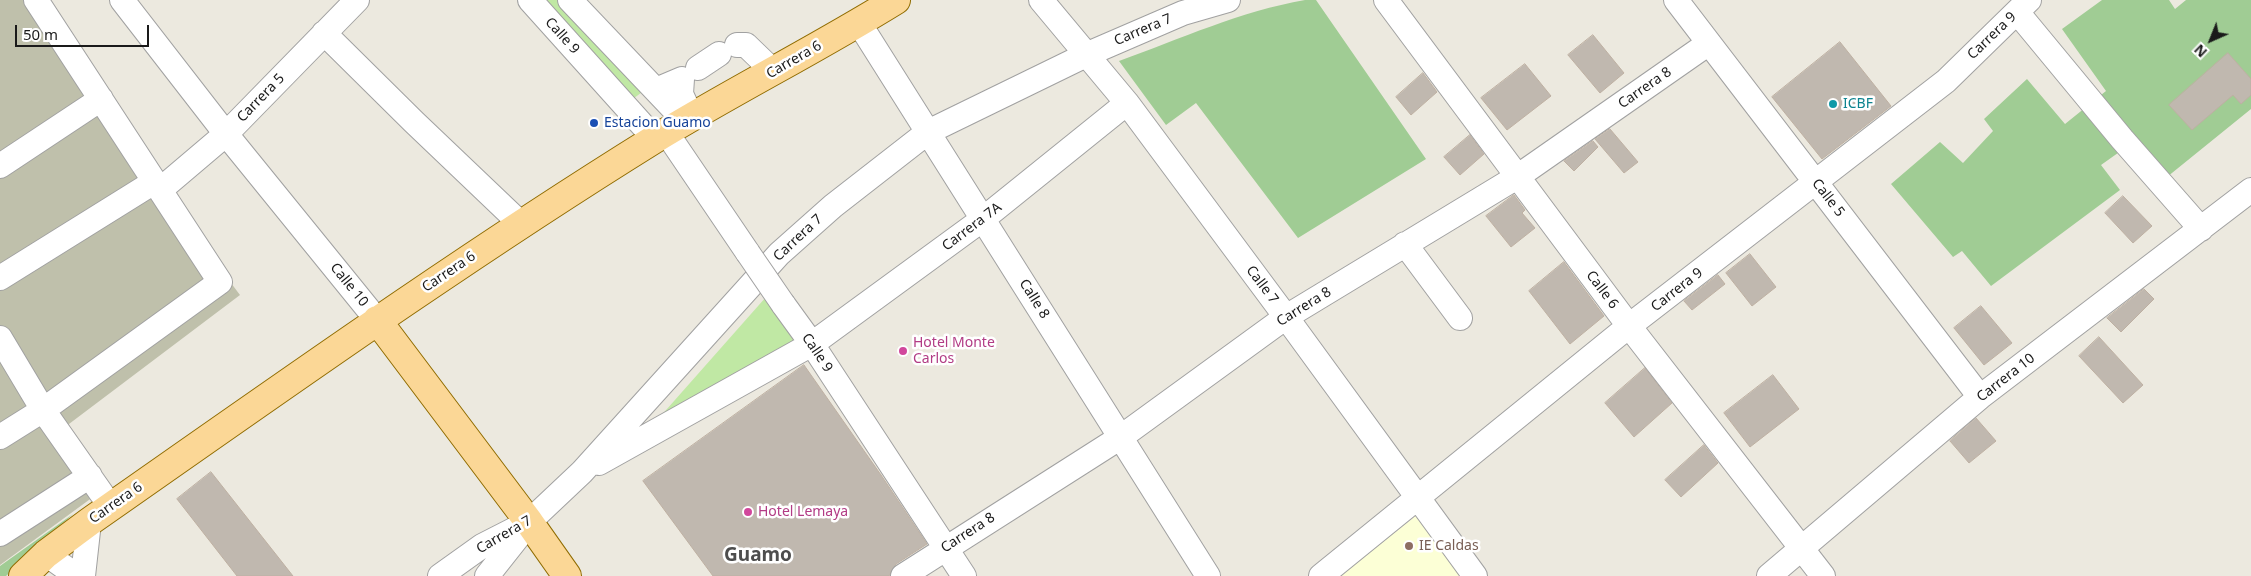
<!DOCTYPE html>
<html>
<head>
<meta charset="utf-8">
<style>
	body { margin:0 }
	#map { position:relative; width:2251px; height:576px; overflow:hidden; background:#ece9df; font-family:"Noto Sans",sans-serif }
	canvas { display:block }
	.north { position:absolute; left:2186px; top:15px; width:50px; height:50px; -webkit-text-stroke:4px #fff; paint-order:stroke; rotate:224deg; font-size:14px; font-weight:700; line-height:20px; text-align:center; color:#1a1a1a }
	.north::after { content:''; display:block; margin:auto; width:18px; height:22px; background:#1a1a1a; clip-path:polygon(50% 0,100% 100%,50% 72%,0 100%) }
	.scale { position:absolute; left:15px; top:25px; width:134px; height:22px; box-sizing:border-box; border:2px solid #1a1a1a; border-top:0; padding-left:6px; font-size:15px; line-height:18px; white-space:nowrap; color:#1a1a1a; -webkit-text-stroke:4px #fff; paint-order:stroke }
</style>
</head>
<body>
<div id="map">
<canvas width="2251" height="576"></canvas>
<div class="north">N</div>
<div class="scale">50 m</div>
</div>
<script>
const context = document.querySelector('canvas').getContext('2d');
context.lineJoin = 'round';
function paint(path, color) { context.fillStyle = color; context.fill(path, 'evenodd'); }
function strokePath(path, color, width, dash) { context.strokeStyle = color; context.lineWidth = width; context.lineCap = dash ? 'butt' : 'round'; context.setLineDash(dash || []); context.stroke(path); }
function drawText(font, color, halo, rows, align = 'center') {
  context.font = font + ' "Noto Sans",sans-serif'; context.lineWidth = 5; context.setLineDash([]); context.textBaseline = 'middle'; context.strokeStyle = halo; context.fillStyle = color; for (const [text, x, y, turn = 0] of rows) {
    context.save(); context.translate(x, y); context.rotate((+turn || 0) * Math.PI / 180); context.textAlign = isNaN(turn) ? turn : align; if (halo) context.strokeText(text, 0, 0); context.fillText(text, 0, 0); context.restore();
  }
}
const education = new Path2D(`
	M1417 515 1462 576H1340Z`);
const construction = new Path2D(`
	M0 0H44L167 198 240 295 65 427 93 497 0 565Z`);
const grass = new Path2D(`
	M537 0H562L645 90 630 101Z
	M766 297 798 343 636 444Z`);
const forest = new Path2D(`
	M1305 0H1316L1426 159 1298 238 1196 103 1166 125 1119 61C1180 39 1241 11 1305 0Z
	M2102 0H2169L2175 9 2186 0H2251V109L2167 177 2132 143 2101 165 2120 190 1991 286 1962 251 1953 257 1891 184 1940 142 1963 163 1993 131 1984 119 2027 79 2065 124 2106 91 2062 29Z
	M73 514 6 576H0V566Z`);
const building = new Path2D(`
	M1593 35 1624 73 1600 93 1568 55Z
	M1840 42 1891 106 1822 159 1772 97Z
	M2228 53 2251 79V95L2241 104 2233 95 2192 130 2169 105Z
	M1525 64 1551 96 1507 130 1481 98Z
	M1423 73 1437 92 1411 115 1396 97Z
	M1610 129 1638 162 1624 173 1595 139Z
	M1470 135 1484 154 1460 175 1444 157Z
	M1593 141 1598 147 1574 171 1564 161Z
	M1514 195 1525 210 1522 213 1535 228 1511 247 1486 216Z
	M2123 196 2152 226 2133 243 2105 213Z
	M1750 254 1776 287 1752 306 1726 273Z
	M1564 262 1604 316 1570 344 1529 291Z
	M1718 275 1725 284 1692 310 1684 301Z
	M2144 289 2154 299 2121 332 2107 318Z
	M1981 306 2012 343 1984 365 1954 328Z
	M2099 337 2143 385 2123 403 2079 356Z
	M804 365 881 475 927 544 896 564 889 576H713L643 481Z
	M1645 368 1672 403 1634 437 1605 403Z
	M1773 375 1799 409 1750 447 1724 413Z
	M1976 418 1996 441 1969 463 1950 441Z
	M1704 445 1718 463 1681 497 1665 480Z
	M211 472 293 576H237L177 499Z`);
const minor = new Path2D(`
	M122 0 226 134 377 320
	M530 0 655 139
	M570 0 686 122
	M1041 0 1127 103 1286 317 1475 576
	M1386 0 1629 326 1823 576
	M1676 0 1980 397
	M2017 12 2122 139 2201 229
	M859 23 1208 576
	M324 33 414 122 521 224
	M737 45H746L774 72
	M698 68 719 54
	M656 90 682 79 681 94 692 118
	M666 132 748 253
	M0 166 101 99
	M160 190 226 134 357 0
	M1405 244 1460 318
	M0 278 154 182
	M783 304 812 344 964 576
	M0 338 43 410 111 507
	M0 437 43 410 220 282 36 0
	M599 463 812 344 983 219 1127 103
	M0 534 90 476
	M46 554 77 576
	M83 576 89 522
	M440 576 482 546 529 522 582 472 779 254 833 206 928 132 1088 54 1183 13 1228 0
	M487 576 525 528
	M903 576 1121 437 1286 317 1517 177 1709 43
	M1321 576 1629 326 1946 81 2029 0
	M1769 576 1980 397 2251 190`);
const major = new Path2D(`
	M377 320 529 522 567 576
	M23 576 46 554 89 522C275 392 460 260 653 140 733 91 817 49 896 0`);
const minorBridge = new Path2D(`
	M748 253 783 304`);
const markers = [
	[1833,104,5,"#0f9aa8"],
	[594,123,5,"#1a4fb4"],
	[903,351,5,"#d1479c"],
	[748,512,5,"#d1479c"],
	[1409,546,5,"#8d6e63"]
];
const streetNames = [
	["Carrera 7",1143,30,-23],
	["Calle 9",562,36,48],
	["Carrera 9",1992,36,-44],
	["Carrera 6",794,60,-30],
	["Carrera 8",1645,88,-35],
	["Carrera 5",261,98,-46],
	["Calle 5",1828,198,52],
	["Carrera 7A",972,227,-37],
	["Carrera 7",798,238,-43],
	["Carrera 6",449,272,-34],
	["Calle 10",349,285,51],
	["Calle 7",1262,285,53],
	["Calle 6",1602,290,53],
	["Carrera 9",1677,290,-38],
	["Calle 8",1034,299,58],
	["Carrera 8",1304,307,-32],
	["Calle 9",817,353,56],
	["Carrera 10",2006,378,-38],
	["Carrera 6",116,503,-35],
	["Carrera 8",968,533,-33],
	["Carrera 7",504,535,-30]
];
const cultureNames = [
	["ICBF",1843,104]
];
const transitNames = [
	["Estacion Guamo",604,123]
];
const hotelNames = [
	["Hotel Monte",913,343],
	["Carlos",913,359],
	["Hotel Lemaya",758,512]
];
const educationNames = [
	["IE Caldas",1419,546]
];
const districtNames = [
	["Guamo",758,556]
];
paint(education, '#fcffd6');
paint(construction, '#bfc0ab');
paint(grass, '#c0e8a4');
paint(forest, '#a0cc94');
paint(building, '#c0b8af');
strokePath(building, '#beb0a2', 1);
strokePath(minor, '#a1a1a1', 26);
strokePath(major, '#906c01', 30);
strokePath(minor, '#fff', 24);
strokePath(major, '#fbd796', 28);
strokePath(minorBridge, '#a1a1a1', 26, []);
strokePath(minorBridge, '#fff', 24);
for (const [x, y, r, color] of markers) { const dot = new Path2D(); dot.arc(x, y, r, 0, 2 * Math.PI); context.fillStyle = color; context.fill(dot); strokePath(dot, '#fff', 2); }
drawText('14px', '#1a1a1a', '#fff', streetNames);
drawText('14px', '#0d838f', '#fff', cultureNames, 'left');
drawText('14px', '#164399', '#fff', transitNames, 'left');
drawText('14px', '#b23c85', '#fff', hotelNames, 'left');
drawText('14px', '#785e54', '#fff', educationNames, 'left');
drawText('bold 19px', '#4d4d4d', '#fff', districtNames);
</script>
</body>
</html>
